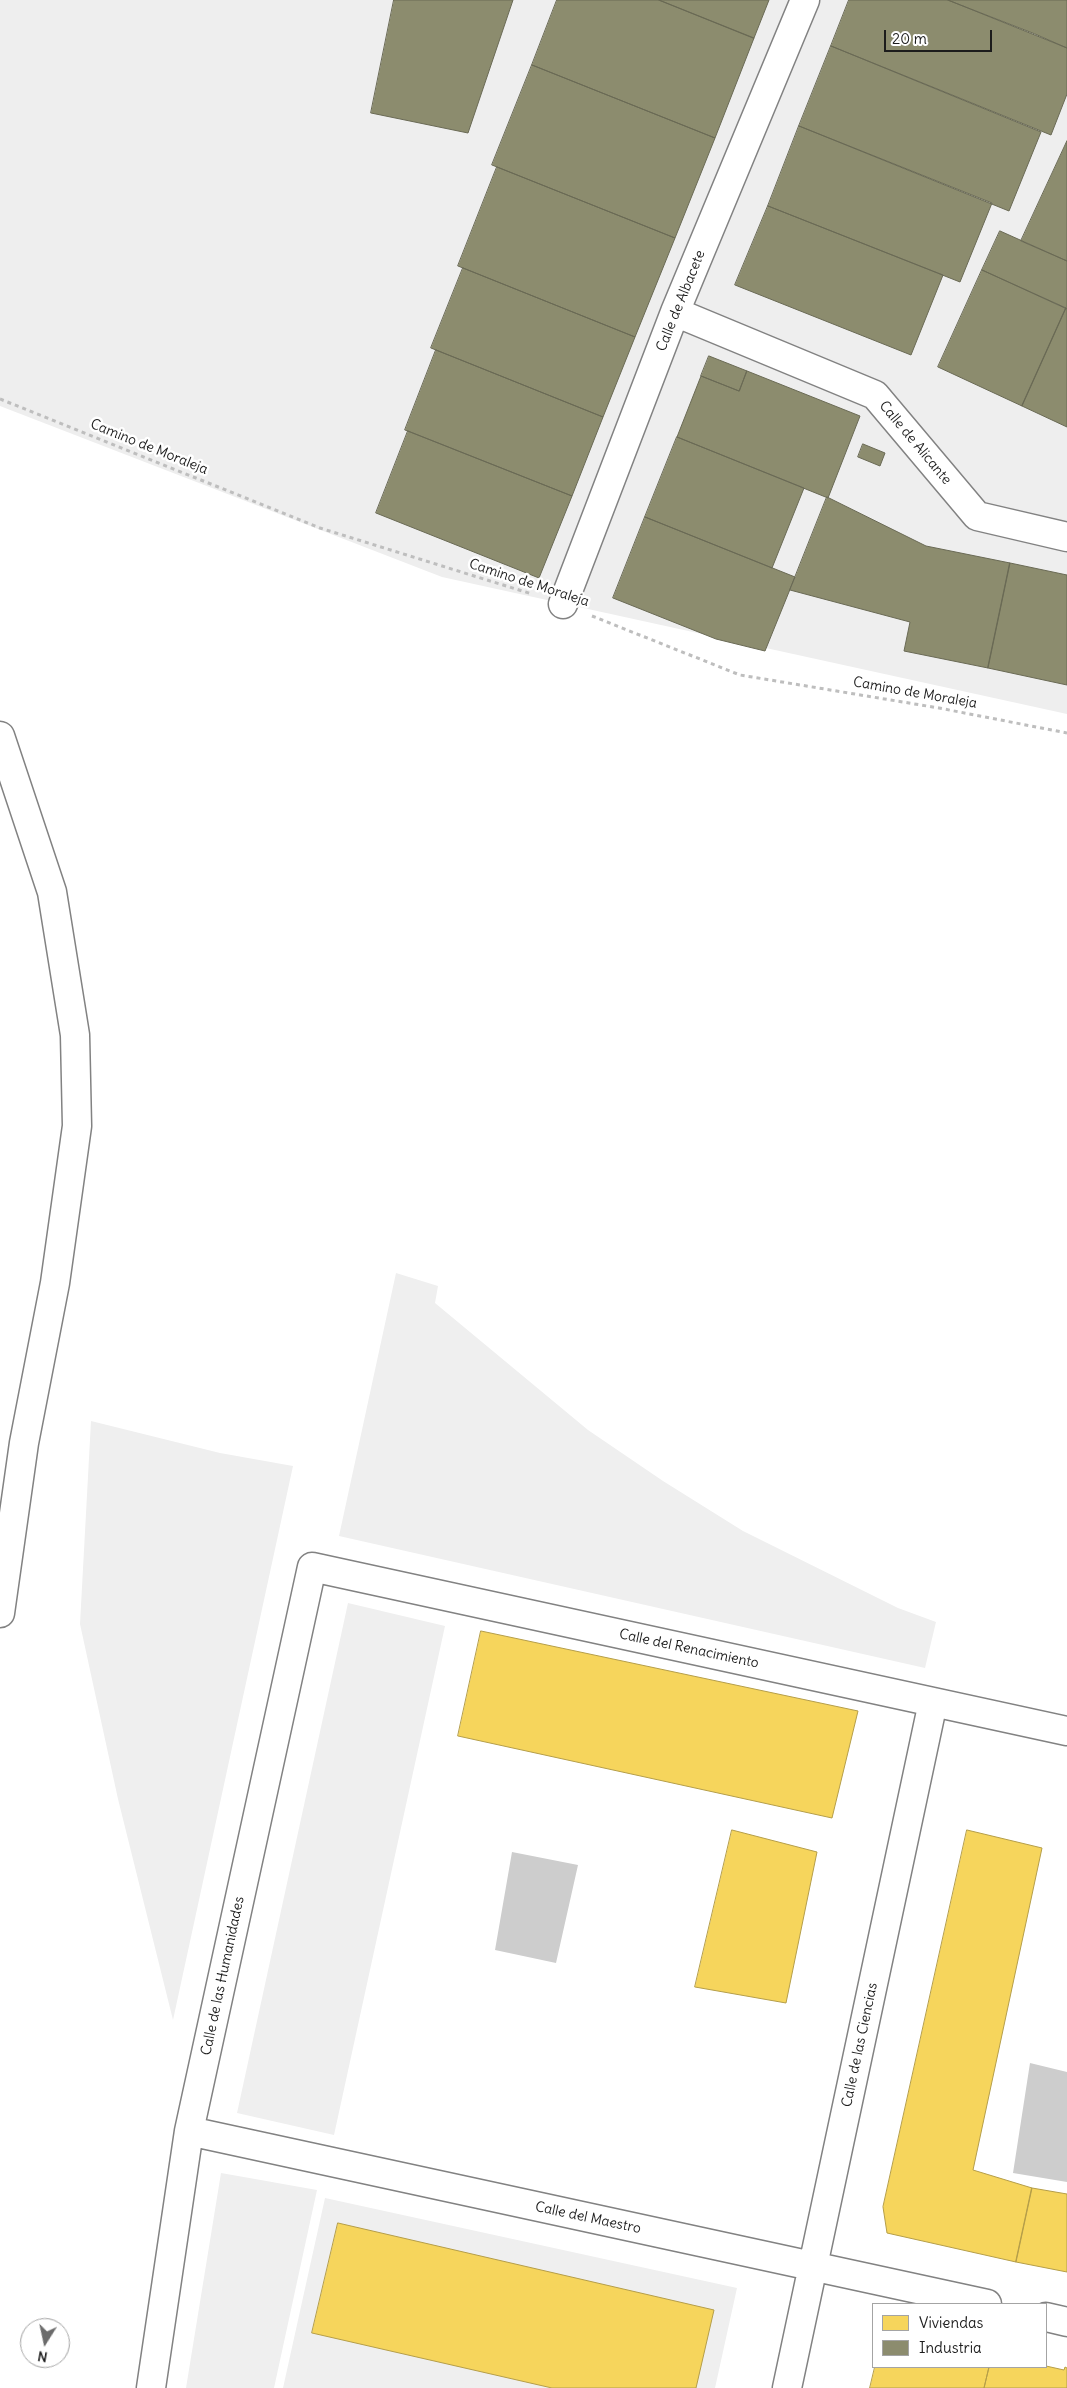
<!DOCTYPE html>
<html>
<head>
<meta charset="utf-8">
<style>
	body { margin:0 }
	#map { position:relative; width:1067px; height:2388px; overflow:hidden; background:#fff; font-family:Delius,sans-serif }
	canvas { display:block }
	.legend { position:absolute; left:872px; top:2303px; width:175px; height:65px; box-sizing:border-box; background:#fff; border:1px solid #a4a4a4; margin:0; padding:6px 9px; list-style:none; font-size:15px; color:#1c1c1c }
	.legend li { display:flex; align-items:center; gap:10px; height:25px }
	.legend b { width:25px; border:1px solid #a4a4a4 }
	.north { position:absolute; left:20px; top:2318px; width:50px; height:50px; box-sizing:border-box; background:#fff; border:1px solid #a4a4a4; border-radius:50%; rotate:190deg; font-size:14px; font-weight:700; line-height:20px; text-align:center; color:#1c1c1c }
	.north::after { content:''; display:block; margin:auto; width:18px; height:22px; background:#6b6b6b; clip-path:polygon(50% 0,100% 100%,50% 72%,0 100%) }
	.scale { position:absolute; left:884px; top:30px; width:108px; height:22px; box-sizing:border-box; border:2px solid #1c1c1c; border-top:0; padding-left:6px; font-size:15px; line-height:18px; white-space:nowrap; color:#1c1c1c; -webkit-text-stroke:4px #fff; paint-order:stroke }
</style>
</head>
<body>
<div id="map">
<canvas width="1067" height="2388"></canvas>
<ul class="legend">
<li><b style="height:14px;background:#f6d55c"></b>Viviendas</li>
<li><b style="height:14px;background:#8c8c6e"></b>Industria</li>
</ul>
<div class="north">N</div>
<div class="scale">20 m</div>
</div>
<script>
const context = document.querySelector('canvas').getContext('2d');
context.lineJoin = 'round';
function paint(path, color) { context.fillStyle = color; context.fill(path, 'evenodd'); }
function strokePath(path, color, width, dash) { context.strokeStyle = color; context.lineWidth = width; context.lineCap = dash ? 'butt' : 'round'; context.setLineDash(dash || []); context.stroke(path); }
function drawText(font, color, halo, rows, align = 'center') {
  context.font = font + ' Delius,sans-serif'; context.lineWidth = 5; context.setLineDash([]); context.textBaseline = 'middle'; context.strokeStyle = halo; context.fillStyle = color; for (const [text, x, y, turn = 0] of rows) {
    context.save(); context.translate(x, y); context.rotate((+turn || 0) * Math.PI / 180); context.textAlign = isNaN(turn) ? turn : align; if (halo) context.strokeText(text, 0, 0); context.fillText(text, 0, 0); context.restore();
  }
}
const built = new Path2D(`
	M0 0H1067V714L442 577 0 406Z`);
const green = new Path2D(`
	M396 1273 438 1286 435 1303 588 1430 663 1481 743 1531 898 1608 936 1622 925 1668 339 1536Z
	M91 1421 220 1453 293 1466 173 2020 118 1799 80 1624Z
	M348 1603 445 1626 334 2135 237 2113Z
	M221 2173 317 2190 274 2388H186Z
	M325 2198 737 2288 715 2388H283Z`);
const water = new Path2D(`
	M512 1852 578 1865 556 1963 495 1950Z
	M1030 2063 1067 2072V2182L1013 2173Z`);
const homes = new Path2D(`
	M481 1631 858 1711 832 1818 458 1736Z
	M732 1830 817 1852 786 2003 695 1987Z
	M967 1830 1042 1848 973 2170 1032 2188 1016 2262 887 2233 883 2207Z
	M1032 2188 1067 2194V2272L1016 2262Z
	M338 2223 714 2310 696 2388H552L312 2333Z
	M1046 2366 1064 2370 1065 2367 1067 2368V2388H984L989 2367Z
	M875 2367H989L984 2388H870Z`);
const industry = new Path2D(`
	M394 0H513L468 133 371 113Z
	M557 0H659L754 38 715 138 532 65Z
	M659 0H769L754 38Z
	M849 0H948L1067 48V94L1051 135 831 46Z
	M948 0H1067V48L1035 34Z
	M831 46 1041 132 1009 211 799 126Z
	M532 65 715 138 675 238 492 165Z
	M799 126 992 203 960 282 768 206Z
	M1067 141V261L1021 241Z
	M497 167 675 238 635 337 458 266Z
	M768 206 943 275 911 355 735 285Z
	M1000 231 1067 261V309L982 270Z
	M463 268 635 337 603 417 431 348Z
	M982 270 1066 308 1022 406 938 367Z
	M1066 308 1067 309V427L1022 406Z
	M436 350 603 417 572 496 405 430Z
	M709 356 747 371 739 391 701 376Z
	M747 371 860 416 828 498 677 437 701 376 739 391Z
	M408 431 572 496 539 578 376 513Z
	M677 437 804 488 772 568 645 517Z
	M863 444 885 453 880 466 858 457Z
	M827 497 926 546 1010 563 988 668 904 651 910 622 790 590Z
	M645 517 795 577 765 651 716 639 613 598Z
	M1010 563 1067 575V685L988 668Z`);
const path = new Path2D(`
	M0 399 320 528 532 594
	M592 616 740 675 939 708 1067 733`);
const minor = new Path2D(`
	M675 312 875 395 977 516 1067 537
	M563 604 675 312 805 0
	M189 2131 987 2304
	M1046 2317 1067 2322
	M151 2388 189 2131 312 1567 1067 1731
	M787 2388 933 1702`);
const motorway = new Path2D(`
	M0 736 52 892 75 1035 77 1126 55 1283 24 1443 0 1613`);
const streetNames = [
	["Calle de Albacete",681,301,-68],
	["Calle de Alicante",915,443,50],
	["Camino de Moraleja",149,447,22],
	["Camino de Moraleja",529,583,18],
	["Camino de Moraleja",915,693,10],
	["Calle del Renacimiento",689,1649,12],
	["Calle de las Humanidades",223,1976,-78],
	["Calle de las Ciencias",860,2045,-78],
	["Calle del Maestro",588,2218,12]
];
paint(built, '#eee');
paint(green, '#efefef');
paint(water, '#cdcdcd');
paint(homes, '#f6d55c');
strokePath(homes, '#b59e49', 1);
paint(industry, '#8c8c6e');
strokePath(industry, '#6a6a55', 1);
strokePath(minor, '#828282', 31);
strokePath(motorway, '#828282', 31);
strokePath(path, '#bebebe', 3, [4, 4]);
strokePath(minor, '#fff', 28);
strokePath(motorway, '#fff', 28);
drawText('14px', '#1c1c1c', '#fff', streetNames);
</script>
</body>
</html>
